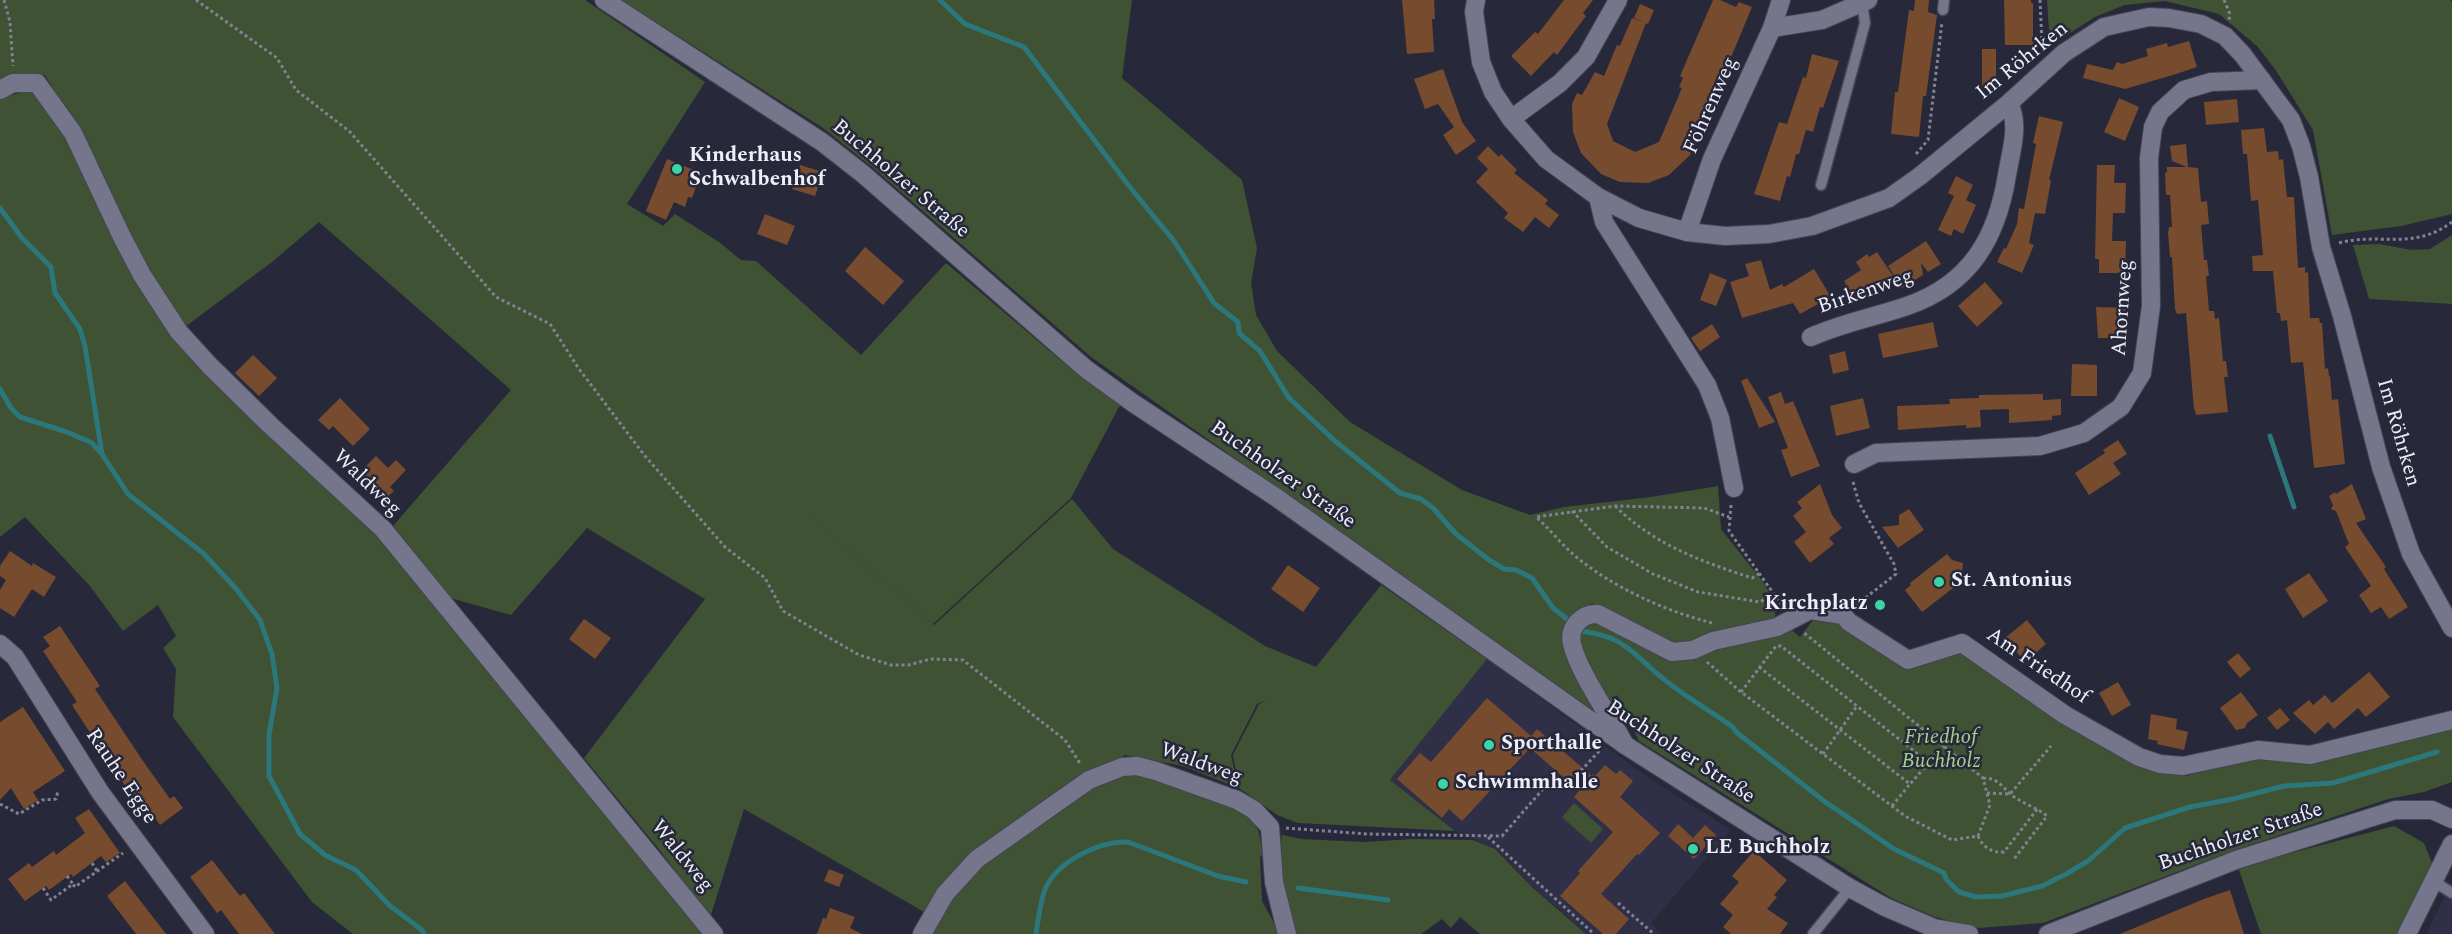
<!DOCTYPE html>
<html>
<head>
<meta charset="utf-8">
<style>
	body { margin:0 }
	canvas { display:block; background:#272839 }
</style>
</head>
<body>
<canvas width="2452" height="934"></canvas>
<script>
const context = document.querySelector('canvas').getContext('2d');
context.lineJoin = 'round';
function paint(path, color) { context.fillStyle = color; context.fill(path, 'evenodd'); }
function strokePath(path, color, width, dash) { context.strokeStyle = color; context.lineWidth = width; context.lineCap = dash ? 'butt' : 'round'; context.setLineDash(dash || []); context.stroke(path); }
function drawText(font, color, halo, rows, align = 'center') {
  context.font = font + ' Spectral,serif'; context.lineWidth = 5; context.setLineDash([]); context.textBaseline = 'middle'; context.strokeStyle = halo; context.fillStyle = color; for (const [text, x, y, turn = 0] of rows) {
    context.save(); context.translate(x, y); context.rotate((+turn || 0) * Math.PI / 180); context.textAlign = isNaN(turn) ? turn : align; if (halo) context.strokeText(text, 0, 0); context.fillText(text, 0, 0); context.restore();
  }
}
const built = new Path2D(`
	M1487 659 1650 779 1731 830 1651 923 1661 934H1587L1532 886 1496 849 1455 831 1390 780Z
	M2452 882V934H2426Z`);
const green = new Path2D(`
	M0 0H585L705 82 627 204 663 226 675 214 719 242 741 260 756 261 861 355 946 263 1077 374 1120 405 1071 498 933 624 770 480 934 625 1072 499 1113 549 1265 646 1316 667 1381 585 1487 659 1390 780 1455 831 1298 823 1277 815 1239 788 1233 755 1259 704 1268 700 1257 704 1231 755 1238 788 1183 766 1125 755 1089 780 1031 810 926 913 744 809 710 918 658 848 584 758 705 599 587 528 511 615 450 598 393 526 511 390 319 222 272 262 185 327 147 272 102 173 45 75 6 78 0 81Z
	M621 0H1132L1122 78 1242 180 1257 248 1251 283 1256 315 1277 351 1350 422 1462 490 1530 515 1564 507 1651 497 1718 486 1721 529 1763 582 1774 601 1776 623 1789 628 1800 637 1813 620 1835 616 1908 662 1954 648 2127 759 2161 773 2186 776 2255 758 2452 727V782L2424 792 2388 799 2232 851 2043 923 1978 928 1935 917 1891 898 1639 741C1631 725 1627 709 1617 695L1600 715 1091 357 872 167 823 128ZM1591 603 1610 610 1661 638 1682 644 1697 662 1687 654 1602 619Z
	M2047 0H2450L2452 2V214L2401 226 2332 235 2313 130 2275 69 2257 46 2219 14 2165 1 2125 5 2095 17 2050 46Z
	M25 91 40 95 79 158 138 277 324 481 391 550 706 934H353L312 902 173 717 176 669 163 648 176 636 158 605 123 631 90 586 25 517 0 537V99Z
	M2452 235V304L2369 299 2353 245 2379 244 2412 250 2430 249Z
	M1138 773 1232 807 1249 816 1258 830 1264 855 1260 857 1262 901 1280 934H931L956 890 983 861 1087 788 1112 778Z
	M1574 803 1603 829 1591 843 1562 817Z
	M2394 826 2424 843 2432 863 2398 934H2261L2238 867Z
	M1282 835 1301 839 1364 842 1414 839 1473 840 1495 849 1532 887 1586 934H1480L1460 917 1451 928 1442 919 1421 934H1293L1290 929 1279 856Z`);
const stream = new Path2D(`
	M940 0 965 24 1024 47 1129 186 1174 241 1214 303 1238 322 1239 333 1260 351 1289 398 1335 441 1400 493 1421 499 1433 508 1456 534 1489 560 1504 569 1516 570 1532 578 1553 608 1567 619
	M0 208 22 238 51 267 55 293 80 329 85 346 102 454 128 494 204 554 237 590 260 620 272 654 277 688 269 735V776L300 834 325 855 356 870 389 905 422 930 424 934
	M0 389 11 408 20 417 67 432 92 443 101 453
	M2270 436 2294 507
	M1581 631C1620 637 1625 645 1653 670 1675 691 1708 709 1733 727L1736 732 1824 801 1894 849 1944 873 1946 879 1959 892 1976 897 2002 896 2042 886 2066 874 2088 861 2125 828 2190 807 2233 799 2284 786 2333 783 2437 752
	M1298 888 1388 900
	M1036 934C1038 920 1040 905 1044 892 1055 862 1098 841 1128 842L1218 876 1246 882`);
const building = new Path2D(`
	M1402 0H1434L1435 19H1432L1434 52 1407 54Z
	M1564 0H1593L1583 13 1586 16 1557 55 1554 52 1531 76 1511 56 1535 32 1538 34Z
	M1713 0H1720L1736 7 1739 2 1752 7 1690 155 1669 175 1648 183 1620 182 1601 174 1581 153 1573 132 1572 104 1577 93 1582 95 1595 72 1604 76 1617 45 1620 46 1632 18 1646 23 1607 124 1613 141 1635 152 1659 142 1682 88 1679 87 1683 78 1680 76Z
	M1915 0H1929L1928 12 1937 15 1926 96H1923L1919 137 1891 134 1895 92H1898L1909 10 1914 11Z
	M2004 0H2031V3H2033V45H2005Z
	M1640 4 1654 10 1648 24 1634 18Z
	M2189 41 2197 67 2176 74 2125 89 2083 78 2087 64 2113 70 2117 62 2122 64 2148 56 2146 49 2167 43 2168 47Z
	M1982 49H1996V86H1982Z
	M1812 54 1839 61 1823 108 1820 107 1813 132 1806 130 1799 154H1796L1790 177 1787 176 1780 201 1754 194 1779 122 1787 124 1803 77 1806 78Z
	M1443 69 1462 122 1476 141 1456 155 1443 135 1454 127 1438 104 1425 109 1414 79Z
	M2119 98 2139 107 2125 141 2104 132Z
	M2237 99 2239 122 2206 125 2204 102Z
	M2039 116 2063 122 2049 180H2051L2045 214 2035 213 2029 243 2034 245 2022 273 1997 262 2004 248 2006 249 2017 224 2019 208 2024 209 2036 144 2033 143Z
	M2264 128 2267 152 2278 151 2279 160 2283 159 2287 197H2294L2298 268 2305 267V273L2308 272 2310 318H2319L2320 323H2322L2325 369 2328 368 2329 376H2330L2332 400 2338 399 2345 464 2314 468 2303 362 2291 363 2287 320 2281 321 2280 313H2277L2273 271H2253L2252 256 2263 255 2258 200 2251 201 2247 154H2243L2241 130Z
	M2186 144 2188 167 2198 168 2201 202 2207 201 2209 224 2201 225 2204 260H2207L2209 276H2206L2209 311H2214L2215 319 2219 318 2223 361H2226L2228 377H2224L2228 412 2196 415 2195 410H2194L2186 313 2177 314 2175 309 2172 257H2170L2168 233 2169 227H2172L2170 195H2166L2165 173 2167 172V167H2187L2172 161 2170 146Z
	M1488 146 1499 157 1501 154 1517 170 1514 173 1548 200 1545 204 1559 215 1549 228 1535 217 1523 232 1504 218 1508 213 1476 182 1488 169 1477 158Z
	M667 159 701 173 692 198 688 197 685 207 674 202 666 220 646 211Z
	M800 165 823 172 815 196 792 189Z
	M2097 165H2115L2114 183H2126L2125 213H2113L2112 241H2126L2125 273H2099V259H2095Z
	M1956 176 1973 185 1966 200 1976 205 1963 234 1954 229 1951 236 1938 230 1954 196 1948 193Z
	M765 214 795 226 787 245 757 234Z
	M1926 241 1941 264 1928 272 1921 263 1923 275 1902 288 1888 266Z
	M865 247 904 281 883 305 845 271Z
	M1877 252 1893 276 1857 301 1844 281 1861 270 1856 262 1867 254 1869 257Z
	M1761 260 1770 290 1782 284 1784 287 1814 269 1831 297 1800 314 1793 303 1742 318 1730 282 1749 276 1745 264Z
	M1710 273 1727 280 1716 306 1700 300Z
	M1985 282 2003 303 1977 327 1958 306Z
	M2096 307 2125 308V338H2098Z
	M1933 322 1938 347 1883 358 1878 334Z
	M1712 324 1720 337 1700 351 1691 338Z
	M1845 351 1849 370 1833 374 1829 355Z
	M253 355 277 378 259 396 235 373Z
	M2072 364 2097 365V396H2071Z
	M1747 378 1775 422 1759 428 1741 381Z
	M1781 392 1785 404 1793 401 1820 466 1791 477 1781 450 1788 448 1768 397Z
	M2043 394V400L2061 399V415L2052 416V420L2009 423V409L1980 410 1981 427 1966 428V425L1898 430 1897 406 1950 404 1949 399 1979 398V395Z
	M340 398 370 429 353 446 333 426 329 430 318 420Z
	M1863 398 1870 428 1836 436 1830 406Z
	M2118 440 2127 454 2113 463 2121 474 2089 495 2075 473 2105 453 2103 450Z
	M376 456 388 468 396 460 406 470 390 487 394 491 383 501 357 475Z
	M1820 484 1832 515 1842 528 1829 538 1834 544 1810 563 1794 542 1806 532 1793 516 1802 508 1797 502Z
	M2352 484 2366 519 2356 523 2386 567 2384 569 2408 607 2389 619 2381 607 2371 613 2359 595 2371 586 2345 547 2349 544 2336 511 2331 509 2333 505 2329 496 2335 492 2336 494Z
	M1909 509 1924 530 1898 548 1882 527 1899 525V515Z
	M10 551 32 566 33 563 56 577 44 597 32 589 14 617 0 608V590L6 580 0 576V566Z
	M1947 554 1952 560 1963 563 1962 574 1966 578 1922 612 1905 590 1911 585 1910 583Z
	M1288 565 1320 588 1303 612 1271 589Z
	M2309 573 2328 601 2303 618 2285 589Z
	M584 619 611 638 595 659 569 639Z
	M2027 620 2046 644 2025 662 2005 638Z
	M60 626 100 686 95 689 143 761 170 799 174 796 183 808 160 825 151 812 146 815 119 777 72 705 77 702 43 651 50 646 43 637Z
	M2238 653 2251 669 2240 678 2227 662Z
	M2369 672 2390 697 2366 717 2358 708 2334 729 2328 722 2315 734 2293 713 2309 700 2313 705 2325 695 2332 703Z
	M2118 682 2131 705 2112 716 2099 693Z
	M2241 692 2258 715 2247 723 2245 728 2236 730 2220 708Z
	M1487 698 1531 736 1537 729 1592 776 1593 774 1595 776 1605 765 1616 774 1620 770 1633 781 1620 797 1660 833 1639 855 1637 854 1601 894 1629 919 1616 934H1603L1560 896 1580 873 1578 871 1613 832 1574 797 1579 791 1530 748 1462 821 1449 809 1442 818 1397 779 1420 753 1431 762Z
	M23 707 65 771 33 792 38 800 24 809 11 788 0 800V722Z
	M2280 708 2290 720 2277 730 2267 718Z
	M2151 714 2177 719 2176 729 2188 732 2184 750 2157 744 2158 741 2148 739Z
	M89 809 120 853 106 862 101 856 73 877 71 874 49 890 46 886 25 901 8 879 29 863 32 867 54 851 56 855 85 833 75 818Z
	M1678 824 1693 838 1705 825 1716 835 1694 859 1668 836Z
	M1754 851 1787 880 1774 895 1777 897 1767 909 1788 923 1780 934H1731L1723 927 1733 915 1720 904 1739 882 1732 876Z
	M212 860 240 896 244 893 275 934H239L221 910 217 913 190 877Z
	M829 869 844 875 839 887 824 881Z
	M125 881 156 921 166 934H136L107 896Z
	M2230 890 2244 934H2120L2204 899Z
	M830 908 855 917 850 928 862 934H817L823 918 826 919Z`);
const path = new Path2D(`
	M4 0 10 22 13 66
	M196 0 277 58 296 90 349 131 496 297 550 324 579 369 645 456 725 547 765 578 783 611 859 655 891 665H909L930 659 963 660 1065 740 1081 765
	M2040 0 2042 43 2045 48
	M2224 0 2230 14 2229 20
	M1916 154 1928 140 1942 22
	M2339 243C2380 232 2413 251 2452 222
	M1853 482 1859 503 1894 564 1896 574 1856 605
	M1731 505 1729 531 1781 604
	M1615 506C1655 545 1700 561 1752 578L1760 573
	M1572 511 1607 547 1653 574 1698 592 1760 602 1775 593
	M1712 623C1663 610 1614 588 1575 556 1561 544 1550 529 1536 517L1615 506 1704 508 1729 517
	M1707 662 1741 692 1905 816 1952 840 1978 836 1990 805 1983 778 1803 632
	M1759 667 1910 784 1944 746
	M1741 692 1776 646H1781L1928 762
	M1823 754 1857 706
	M1983 778C1997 778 2001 785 2010 794 2021 803 2036 807 2047 816L2014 859
	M1987 793 2010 794 2051 746
	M0 804 19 814 42 800 56 799 58 791
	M1892 806 1910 784
	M1286 828 1367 834 1502 836 1544 788 1566 787 1601 749
	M1978 836C1983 847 1991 853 2004 852L2038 808
	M1488 837 1594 934
	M92 863 97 871
	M67 876 73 884
	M43 888 51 900 73 884 75 887 79 884 123 853
	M1618 903 1654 934`);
const lane = new Path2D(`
	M1943 10 1944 0
	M1821 185 1865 23 1862 3
	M2433 881 2452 893
	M1813 934 1850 888`);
const street = new Path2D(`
	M1476 0 1474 12 1481 62 1493 92 1511 119 1546 159 1598 197 1639 218 1687 232 1725 236 1769 234 1812 226 1889 198 1920 176 2009 103 2064 53 2104 27 2149 17 2169 18 2201 24 2225 36 2243 55 2291 120 2301 146 2309 177 2321 247 2342 316 2381 467 2411 554 2452 628
	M1772 28 1822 20 1868 0
	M0 90 13 83H37L73 133 122 237 142 275 179 332 210 366 270 425 383 529 714 934
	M1511 119 1560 83 1586 57 1618 0
	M1598 197 1604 222 1707 385 1720 418 1734 488
	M1687 232 1712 159 1772 28 1781 0
	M1811 337C1842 323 1875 317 1907 306 1971 284 1997 237 2007 175 2011 151 2020 125 2009 103
	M1854 464 1876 453 2040 446 2084 433 2121 407 2142 373 2151 306 2149 158 2153 127 2160 112 2184 90 2211 82 2262 80
	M0 644 15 657 100 792 205 934
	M1625 745C1610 716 1579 673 1572 644 1568 627 1582 613 1598 614L1672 652 1693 650 1713 641 1777 627 1810 610 1843 615 1849 622 1908 660 1962 643 2065 715 2139 757 2160 764 2183 766 2258 750 2310 755 2452 720
	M922 934 945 894 977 859 1089 780 1122 767 1137 766 1156 771 1237 800 1254 810 1270 827 1274 882 1287 934`);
const secondary = new Path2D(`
	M604 0 822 142 863 174 1086 369 1133 403 1277 498 1625 745 1850 888 1885 907 1934 928 1969 934
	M2048 934 2236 860 2395 810H2432L2452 819
	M2407 934 2452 844`);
const markers = [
	[677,169,6,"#3ad4a5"],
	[1939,582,6,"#3ad4a5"],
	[1880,605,6,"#3ad4a5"],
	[1489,745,6,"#3ad4a5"],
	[1443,784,6,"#3ad4a5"],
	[1693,849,6,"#3ad4a5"]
];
const streetNames = [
	["Im Röhrken",2023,62,-39],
	["Föhrenweg",1712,106,-66],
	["Buchholzer Straße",900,180,40],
	["Birkenweg",1866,293,-19],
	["Ahornweg",2124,308,-86],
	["Im Röhrken",2397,433,74],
	["Buchholzer Straße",1282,476,35],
	["Waldweg",366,484,44],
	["Am Friedhof",2037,667,34],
	["Buchholzer Straße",1680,753,33],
	["Waldweg",1201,765,20],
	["Rauhe Egge",120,777,56],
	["Buchholzer Straße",2241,838,-19],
	["Waldweg",681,857,51]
];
const poiNames = [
	["Kinderhaus",689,157],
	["Schwalbenhof",689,181],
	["St. Antonius",1951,582],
	["Kirchplatz",1868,605,"right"],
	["Sporthalle",1501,745],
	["Schwimmhalle",1455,784],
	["LE Buchholz",1705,849]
];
const parkNames = [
	["Friedhof",1941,739],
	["Buchholz",1941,763]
];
paint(built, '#2f2f47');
paint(green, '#3f5233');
strokePath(stream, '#2b777b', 5);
paint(building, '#774b2e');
strokePath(lane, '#454554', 13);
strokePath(street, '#454554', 20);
strokePath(secondary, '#454554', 20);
strokePath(path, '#818291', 3, [3, 3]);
strokePath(lane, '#75768b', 10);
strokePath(street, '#75768b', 18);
strokePath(secondary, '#75768b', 18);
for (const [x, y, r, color] of markers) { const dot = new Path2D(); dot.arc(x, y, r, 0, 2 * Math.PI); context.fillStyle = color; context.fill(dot); strokePath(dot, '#272839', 2); }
drawText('21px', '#edeefa', '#272839', streetNames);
drawText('bold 21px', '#edeefa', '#272839', poiNames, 'left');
drawText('italic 21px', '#a5d08b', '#272839', parkNames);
</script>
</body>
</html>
